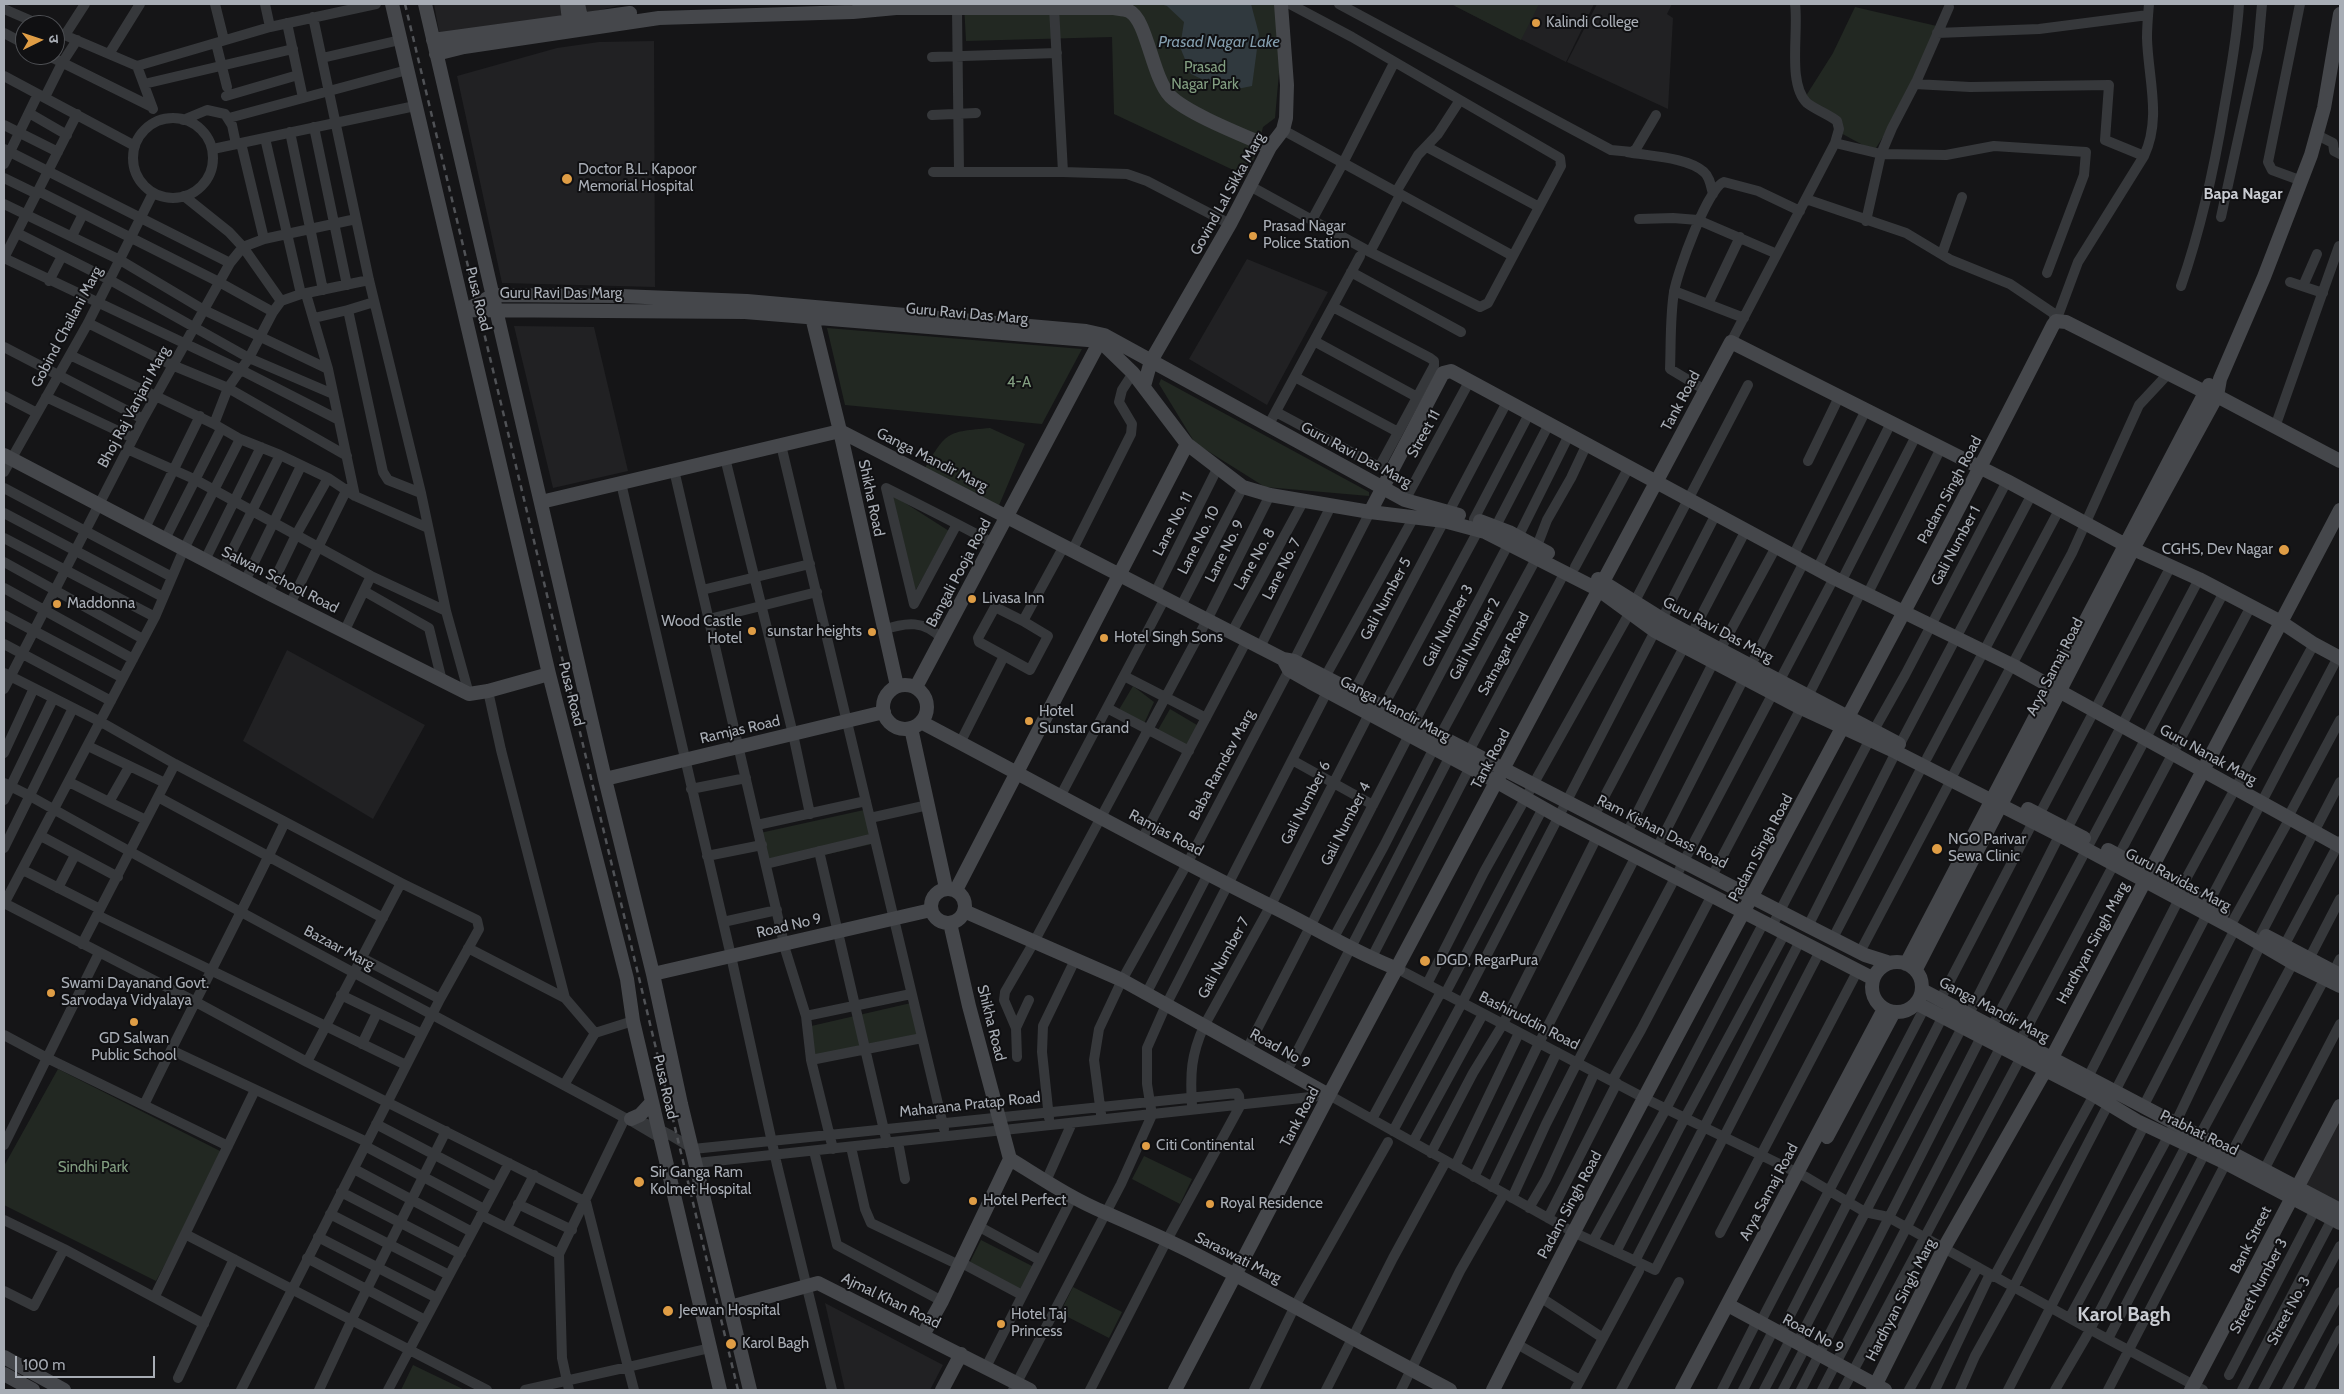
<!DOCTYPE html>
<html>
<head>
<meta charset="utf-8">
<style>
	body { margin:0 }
	#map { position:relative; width:2344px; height:1394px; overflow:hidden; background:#151517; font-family:Cabin,"Noto Sans Devanagari",sans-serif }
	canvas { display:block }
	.frame { position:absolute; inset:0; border:5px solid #a8adb5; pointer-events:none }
	.north { position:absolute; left:15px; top:15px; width:50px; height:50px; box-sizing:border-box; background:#101012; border:1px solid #4d4f53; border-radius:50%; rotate:86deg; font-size:14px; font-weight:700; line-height:20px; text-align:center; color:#a8adb5 }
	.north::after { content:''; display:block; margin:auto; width:18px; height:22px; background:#df9d45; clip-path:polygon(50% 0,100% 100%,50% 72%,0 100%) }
	.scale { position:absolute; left:15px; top:1356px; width:140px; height:22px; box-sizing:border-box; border:2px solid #a8adb5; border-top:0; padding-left:6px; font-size:15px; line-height:18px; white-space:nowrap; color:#a8adb5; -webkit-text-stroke:4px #101012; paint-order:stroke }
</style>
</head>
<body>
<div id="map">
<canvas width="2344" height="1394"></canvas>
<div class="frame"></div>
<div class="north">उ</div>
<div class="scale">100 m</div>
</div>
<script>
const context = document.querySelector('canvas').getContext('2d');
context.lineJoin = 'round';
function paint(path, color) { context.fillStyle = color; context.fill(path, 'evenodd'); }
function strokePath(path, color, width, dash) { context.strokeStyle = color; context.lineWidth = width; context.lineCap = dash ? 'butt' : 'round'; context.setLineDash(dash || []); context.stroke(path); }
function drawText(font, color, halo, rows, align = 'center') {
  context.font = font + ' Cabin,sans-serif'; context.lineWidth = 4; context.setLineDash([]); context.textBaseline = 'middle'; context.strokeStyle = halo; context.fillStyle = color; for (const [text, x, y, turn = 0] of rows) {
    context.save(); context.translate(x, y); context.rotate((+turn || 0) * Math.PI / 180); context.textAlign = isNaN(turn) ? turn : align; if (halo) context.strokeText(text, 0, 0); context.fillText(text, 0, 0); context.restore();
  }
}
const built = new Path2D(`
	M434 4H625L442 48Z
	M1451 4H1594L1566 62Z
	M1597 4H1672L1667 14 1673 18 1668 109 1567 62Z
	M654 41 655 287 502 283 457 76 557 48 599 42Z
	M1247 259 1328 292 1267 405 1189 359Z
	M514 326 594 327 628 471 553 488Z
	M287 650 425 725 373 819 243 741Z
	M2340 1115V1220L2296 1197Z
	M825 1303 943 1365 930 1390H845Z`);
const green = new Path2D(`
	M964 4H1277L1282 39 1275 118 1263 127 1257 152 1246 176 1114 114 1112 37 966 41Z
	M1456 4H1539L1521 40 1455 6Z
	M1855 7 1941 27 1916 85 1874 151 1837 131 1838 121 1804 99 1833 53Z
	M827 328 1082 349 1042 424 845 405Z
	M1161 379 1369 492V496L1265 487 1195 443 1159 384Z
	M990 428 1025 444 997 510 925 468C947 431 947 432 990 428Z
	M891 494 949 531 914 593Z
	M1133 686 1154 702 1142 728 1117 713Z
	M1170 709 1197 725 1184 754 1155 735Z
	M864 810 872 844 768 868 760 833Z
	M911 1003 918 1038 815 1061 807 1027Z
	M58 1069 224 1153 156 1281 4 1205V1166Z
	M1144 1156 1192 1179 1180 1204 1132 1179Z
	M981 1240 1034 1267 1021 1291 969 1264Z
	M1073 1287 1122 1312 1109 1338 1060 1313Z
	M413 1365 465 1390H401Z`);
const water = new Path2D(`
	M1160 4H1251L1259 34 1252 86 1227 91 1191 74 1180 47 1184 22 1167 6Z`);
const street = new Path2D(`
	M215 4 224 40
	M265 4 270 27
	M1290 4 1352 37 1460 100
	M1339 4 1611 150 1632 152 1636 149 1656 115
	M2300 4 2268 162 2272 170 2302 181
	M1054 8 1063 172
	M4 9 41 25
	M957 9 959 172
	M313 17 369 280 421 493 446 611 469 694
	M287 23 303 98
	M55 31 137 66 270 27 376 4
	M4 33 25 44
	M1937 33 2039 29 2148 15
	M65 35 85 4
	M216 43 227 87
	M109 54 140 4
	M47 55 152 107
	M932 57 1057 53
	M322 58 400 40
	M137 66 153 109
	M4 76 135 146
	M144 84 293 49
	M1915 84 1970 87 2109 85 2105 140 2144 156
	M226 96 298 75
	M45 97 62 63 77 40
	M29 113 67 135
	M932 115 976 113
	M229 118 407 70
	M133 158a40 40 0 1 1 80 0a40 40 0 1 1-80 0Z
	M183 120 207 110 225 114 232 125 236 144
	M4 125 58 152
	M314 127 347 285
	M1283 130 1513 256
	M290 132 323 290
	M2317 135 2333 143 2334 151 2340 154
	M241 143 264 239
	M1835 143 1881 154 1946 155 1994 146 2086 152 2084 175 2047 273
	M1427 147 1539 207
	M4 149 230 263
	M213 149 415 106
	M1627 152C1648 156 1688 157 1704 172 1710 177 1711 187 1713 194
	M4 164 38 94
	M933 172H1063L1127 174 1147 181 1230 224
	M4 178 37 194
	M1250 186 1370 252 1480 307 1488 303 1561 166 1560 158 1460 100 1438 134 1418 155 1396 192
	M38 191 219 282 273 312
	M184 196 229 232 243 247 281 301
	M1806 199 1906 233 1951 260 2010 284 2053 313 2056 321
	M4 204 120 260 204 310 328 369
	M2221 217 2258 48 2262 4
	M1639 219 1673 218 1698 220 1777 254
	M1312 220 1343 163 1394 63
	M1866 221 1881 154 1892 128 1917 80 1949 7
	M17 233 110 280 249 358 333 394
	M72 236 83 214
	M1370 252 1400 195
	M1942 254 1962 197
	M4 258 241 370 339 420
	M4 258 77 114
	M1351 272 1461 332
	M49 281 62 256
	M2290 282 2323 293
	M2181 286C2201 228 2214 170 2224 109 2230 74 2237 39 2239 4
	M2303 286 2317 254
	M1674 291 1744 318
	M302 294 369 280
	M306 294 328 369 355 496
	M374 302 348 310 383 472 388 480 421 493
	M1708 304 1740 237
	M314 318 348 310
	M2056 321 2078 262 2144 156C2162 118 2148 78 2147 38 2147 27 2148 15 2149 4
	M88 323 172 365 228 388 347 456
	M1314 341 1417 397
	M1731 342 1835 143 1839 129 1837 121C1828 114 1816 110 1807 103 1787 84 1799 31 1795 4
	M4 347 143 419
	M70 355 214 424 228 388 249 358 273 312 281 301 301 294 265 138
	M1295 377 1398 432
	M1705 390 1670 369C1671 344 1670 317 1674 292 1677 273 1708 187 1724 182L1758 191 1800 211
	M4 396 37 413
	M46 397 133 438
	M1276 412 1377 466 1381 464 1434 366V361L1430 358 1333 307
	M214 424 240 439 280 455 328 478 296 535 268 593
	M1268 426 1360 256
	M2275 427 2339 246
	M781 445 944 1129
	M127 449 194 479 371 576 446 611
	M725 458 793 734 810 814
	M1808 461 1839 397
	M674 470 786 952 806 1016 811 1060 833 1149
	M4 472 88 323 153 193
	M328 478 355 496 428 528
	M621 483 731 956 777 1165 832 1390
	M4 488 172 577
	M1405 500 1469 382
	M4 513 163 597
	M1474 519 1529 414
	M957 524 914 604 886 488C922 506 958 524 993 543
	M1496 526 1549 424
	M145 528 200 416
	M1518 537 1569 435
	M4 538 155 617
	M165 539 221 429
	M1537 546 1547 520 1571 478 1587 444
	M1072 551 1131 434 1132 424 1119 402 1122 390 1133 373
	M1793 556 1866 410
	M205 560 261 447
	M4 562 143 639
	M1575 567 1629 467
	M223 569 280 455
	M1817 569 1891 423
	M245 581 301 466
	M1841 582 1916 436
	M4 588 133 659
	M702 590 810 564
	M364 591 429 628 442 681
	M1155 593 1217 469
	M1867 595 1941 448
	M1634 603 1748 385
	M290 604 347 489
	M1181 606 1243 487
	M4 615 123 678
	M709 619 817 592
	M1662 619 1716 514
	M1023 621 1048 636 1030 670 979 642 978 638 995 607 1023 621 1064 546
	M883 630C906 622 925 620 942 639
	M344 632 371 576
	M1232 632 1304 500
	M1691 635 1746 530
	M4 644 111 701
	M1260 647 1332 504
	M1751 665 1804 562
	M4 673 101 722 175 764 401 883 307 1062
	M1124 676 1206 718
	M1325 677 1414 517
	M4 689 143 419 230 263 243 247 264 239 356 219
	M488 691 501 750 565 998 595 1033 633 1021
	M1808 696 1861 592
	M1351 697 1507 402
	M1383 707 1479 529
	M1107 708 1189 751
	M1414 723 1509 543
	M1874 730 1905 675 2007 481
	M1440 736 1537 557
	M960 743 1004 656
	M1900 744 2032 494
	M88 746 165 783
	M1469 751 1565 572
	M4 753 34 688
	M1927 758 2059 510
	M1292 760 1373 805
	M129 767 109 802 146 820
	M1954 773 2072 553 2139 405 2167 375
	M69 782 109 802
	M4 783 30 796C227 907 427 1011 625 1118 654 1124 668 1133 693 1149L1237 1093 1239 1096 1240 1106
	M691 789 746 778
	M1061 795 1165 598
	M158 797 383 918
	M4 800 53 699
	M2039 815 2171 566
	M1594 816 1684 647
	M2288 817 2340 720
	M870 818 928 805
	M757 825 866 801
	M2067 829 2199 579
	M1627 833 1714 661 1776 547
	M41 836 118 877
	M1142 839 1247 640
	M4 848 73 708
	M1657 848 1744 678
	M819 851 887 1143
	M707 856 762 845
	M766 864 874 838
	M23 870 100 909
	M1712 876 1801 708
	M58 888 75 855
	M2181 888 2314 644
	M4 903 194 1001 307 1062 586 1202 628 1367 710 1348
	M4 904 155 617 184 549 240 439
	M2208 904 2338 657
	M97 915 406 1065
	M2234 919 2290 818
	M723 922 777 910
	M1772 926 1870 739
	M1808 926 1896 752
	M2261 934 2340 782
	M1833 938 1923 765
	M1333 939 1384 846 1434 748
	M82 944 175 764
	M2284 946 2340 841
	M468 948 565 998
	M1860 952 1951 780
	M362 958 440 999
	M1371 959 1470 767
	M2309 959 2340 899
	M1398 969 1646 1099 1806 1177 1865 1212 1888 1217 2089 1329 2203 1390
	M2334 971 2340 959
	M1427 984 1484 872 1630 612
	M1146 994 1208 874
	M1445 994 1543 808
	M341 995 422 1034
	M1940 1000 2033 822
	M806 1016 911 994
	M1016 1028 1029 1000
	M1991 1028 2224 592
	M4 1035 47 1058 99 953
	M2019 1043 2251 606
	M362 1044 377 1013
	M1247 1049 1409 735
	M171 1050 367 1142
	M1017 1057 1016 1028 1004 1000 1005 992 1034 942 1207 620 1270 495
	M811 1060 922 1038
	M1287 1071 1450 756
	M1612 1081 1641 1030 1712 895
	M2085 1083 2179 899
	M564 1085 595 1033
	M144 1105C190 1010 240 917 285 822
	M1192 1105C1190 1074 1191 1055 1204 1026L1271 905 1369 714
	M2143 1107 2235 929
	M1101 1114 1094 1060 1099 1029 1122 980 1188 862 1289 670 1370 512
	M1049 1118 1042 1052 1043 1026 1075 960
	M1372 1119 1441 992
	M633 1122 660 1138
	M376 1124 496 1187
	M1393 1131 1462 1003 1655 631
	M898 1142 905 1179
	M1413 1142 1483 1014
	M4 1145 47 1058 228 1146
	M365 1146 484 1209
	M851 1147 865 1209 871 1223 959 1265
	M814 1151 837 1245 942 1301
	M2232 1152 2325 978
	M1431 1153 1473 1073 1503 1024 1597 837
	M697 1163 1329 1095 1573 1232 1655 1270 1820 951
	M1455 1166 1519 1033
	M354 1169 472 1232
	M2264 1170 2340 1024
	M1474 1177 1539 1043 1636 856
	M1046 1181 1072 1123
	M1492 1187 1557 1052
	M341 1192 461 1254
	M1512 1198 1546 1124 1577 1063 1834 578
	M518 1204 572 1230
	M1529 1208 1546 1179 1595 1072
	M330 1214 449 1275
	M481 1215 559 1254
	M1548 1218 1617 1083
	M4 1220 64 1249 34 1306 4 1291
	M978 1226 1040 1260
	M507 1227 534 1175
	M1720 1233 1858 970
	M185 1234 487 1390
	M318 1237 437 1298
	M1593 1241 1667 1107 1764 922
	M64 1249 204 1324
	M1616 1252 1680 1127 1785 933
	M307 1258 425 1320
	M1635 1261 1800 941
	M960 1262 1022 1295
	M1994 1277 2094 1095
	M155 1296 255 1090
	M1540 1297 1603 1338
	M2070 1317 2175 1124 2261 944
	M1760 1323 1925 1007
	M1780 1335 1943 1016
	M2108 1339 2205 1153
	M1797 1343 1968 1016 2059 836
	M1517 1344 1580 1380
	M986 1367 1073 1196
	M2229 1375 2315 1210
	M178 1378 234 1259
	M241 1390 440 999 479 929 477 920 401 883
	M319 1390 354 1315 446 1131
	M388 1390 509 1163
	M525 1390 628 1367 634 1390
	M569 1390 562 1358 559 1254 625 1118
	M1013 1390 1121 1184 1152 1115 1147 1084V1048L1166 1005 1327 692
	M1090 1390 1167 1240 1240 1106
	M1254 1390 1295 1306 1388 1142
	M1326 1390 1393 1258 1446 1161
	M1401 1390 1460 1271 1504 1194
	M1575 1390 1639 1271
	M1621 1390 1679 1282
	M1722 1390 1757 1321
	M1743 1390 1773 1331
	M1764 1390 1790 1340
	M1783 1390 1805 1348
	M1801 1390 1982 1035
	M1822 1390 2001 1046
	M1843 1390 2021 1057
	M1909 1390 1978 1267
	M1935 1390 1990 1274
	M1960 1390 1975 1356 2014 1286 2207 914
	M2008 1390 2145 1124
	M2055 1390 2086 1337 2187 1144 2199 1137 2293 963
	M2108 1390 2226 1163
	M2242 1390 2332 1219
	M2263 1390 2340 1246
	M2287 1390 2340 1292
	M2309 1390 2340 1330`);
const secondary = new Path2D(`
	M392 4 549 674 627 979 633 1021 720 1390
	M425 4 605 779 653 974 681 1104 750 1390
	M567 4 570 28
	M578 4 583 27
	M433 40 630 13
	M436 54 464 47 659 18 853 12 896 8H1113C1118 9 1124 9 1129 11 1147 19 1152 77 1170 96 1188 114 1245 136 1270 147
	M468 309 493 295 620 296 747 301 1086 331 1104 335 1405 500 1459 515
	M465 310 745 312 1100 341 1133 373 1187 444 1243 487 1270 495 1370 512 1444 521 1485 532 1599 590 1655 631 1801 708 1896 752 2067 839 2235 929 2293 963 2340 986
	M812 317 840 431 897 686
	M1144 386 1151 361 1230 224 1270 147 1283 130 1286 118 1287 85 1281 4
	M2217 396 2340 461
	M4 455 268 593 469 694 488 691 549 674
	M541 502 840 431 1283 659 1294 661 1808 926 1865 955 1887 962
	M1370 512 1443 373 1451 371 1834 578 2012 665 2340 846
	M1480 521 1509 532 1548 553
	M1598 579 1662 619 1899 744
	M1283 659 1289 670 1310 682 1497 782 1559 817 1872 978
	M883 707a22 22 0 1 1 44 0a22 22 0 1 1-44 0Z
	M916 687 1100 341
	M921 722C1037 783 1152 847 1269 905 1313 926 1353 952 1398 969
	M911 728 946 888
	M605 779 884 712
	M2028 809 2084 838
	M2108 850 2223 912
	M931 906a17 17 0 1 1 34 0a17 17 0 1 1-34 0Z
	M956 890 1187 444
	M964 911 1122 980 1329 1095
	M2266 936 2340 975
	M1872 987a25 25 0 1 1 50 0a25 25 0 1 1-50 0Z
	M1906 964 2209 385
	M1916 969 2133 549 2217 396 2220 379 2264 277 2311 155 2324 108 2340 14
	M653 974 931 910
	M1922 990 2340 1210
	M1916 1003 2094 1095 2137 1121 2226 1163 2340 1223
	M631 1119 640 1115 652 1102
	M1827 1137 1894 1012
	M1010 1159C1041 1178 1072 1199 1106 1213 1138 1227 1168 1240 1199 1256 1283 1299 1366 1346 1450 1390
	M1728 1305 1885 1390
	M730 1307 818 1283 1030 1390
	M923 1335 942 1301 1010 1159 969 1006 950 923
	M4 1357 64 1390
	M4 1374 33 1390
	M942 1390 961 1354
	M1175 1390 1329 1095 1731 342 2007 481 2133 549 2199 579 2281 622 2314 644 2340 658
	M1493 1390C1673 1032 1872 683 2053 325L2056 321 2066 322 2205 392
	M1682 1390 1884 1009
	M1873 1390 1944 1248 2046 1069 2340 510
	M2191 1390 2340 1106`);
const rail = new Path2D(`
	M405 4 738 1390`);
const markers = [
	[1536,23,5,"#df9d45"],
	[567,179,6,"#df9d45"],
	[1253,236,5,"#df9d45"],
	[2284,550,6,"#df9d45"],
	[972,599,5,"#df9d45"],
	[57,604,5,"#df9d45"],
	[752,631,5,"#df9d45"],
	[872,632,5,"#df9d45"],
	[1104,638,5,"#df9d45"],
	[1029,721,5,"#df9d45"],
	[1937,849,6,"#df9d45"],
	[1425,961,6,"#df9d45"],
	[51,993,5,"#df9d45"],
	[134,1022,5,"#df9d45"],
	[1146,1146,5,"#df9d45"],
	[639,1182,6,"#df9d45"],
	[973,1201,5,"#df9d45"],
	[1210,1204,5,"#df9d45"],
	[668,1311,6,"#df9d45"],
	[1001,1324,5,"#df9d45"],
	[731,1344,6,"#df9d45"]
];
const poiNames = [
	["Kalindi College",1546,23],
	["Doctor B.L. Kapoor",578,170],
	["Memorial Hospital",578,187],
	["Prasad Nagar",1263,227],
	["Police Station",1263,244],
	["CGHS, Dev Nagar",2273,550,"right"],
	["Livasa Inn",982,599],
	["Maddonna",67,604],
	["Wood Castle",742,622,"right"],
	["Hotel",742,639,"right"],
	["sunstar heights",862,632,"right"],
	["Hotel Singh Sons",1114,638],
	["Hotel",1039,712],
	["Sunstar Grand",1039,729],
	["NGO Parivar",1948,840],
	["Sewa Clinic",1948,857],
	["DGD, RegarPura",1436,961],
	["Swami Dayanand Govt.",61,984],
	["Sarvodaya Vidyalaya",61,1001],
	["GD Salwan",134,1039,"center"],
	["Public School",134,1056,"center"],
	["Citi Continental",1156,1146],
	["Sir Ganga Ram",650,1173],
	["Kolmet Hospital",650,1190],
	["Hotel Perfect",983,1201],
	["Royal Residence",1220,1204],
	["Jeewan Hospital",679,1311],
	["Hotel Taj",1011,1315],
	["Princess",1011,1332],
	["Karol Bagh",742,1344]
];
const parkNames = [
	["Prasad",1205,68],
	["Nagar Park",1205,85],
	["4-A",1019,383],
	["Sindhi Park",93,1168]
];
const streetNames = [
	["Govind Lal Sikka Marg",1228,194,-61],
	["Guru Ravi Das Marg",561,294],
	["Pusa Road",478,299,76],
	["Guru Ravi Das Marg",967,314,5],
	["Gobind Chailani Marg",67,327,-62],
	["Tank Road",1681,401,-62],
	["Bhoj Raj Vanjani Marg",134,407,-62],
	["Street 11",1424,434,-61],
	["Guru Ravi Das Marg",1356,455,28],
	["Ganga Mandir Marg",932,460,27],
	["Padam Singh Road",1950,490,-62],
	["Shikha Road",871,498,78],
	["Lane No. 11",1173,524,-63],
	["Lane No. 10",1199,540,-63],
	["Gali Number 1",1956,546,-62],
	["Lane No. 9",1225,551,-63],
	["Lane No. 8",1255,559,-61],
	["Lane No. 7",1282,569,-63],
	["Bangali Pooja Road",959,573,-62],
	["Salwan School Road",280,580,27],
	["Gali Number 5",1386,599,-62],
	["Gali Number 3",1448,626,-62],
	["Guru Ravi Das Marg",1718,630,28],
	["Gali Number 2",1475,639,-62],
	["Satnagar Road",1504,654,-62],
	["Arya Samaj Road",2055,667,-63],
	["Pusa Road",571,694,76],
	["Ganga Mandir Marg",1395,709,28],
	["Ramjas Road",740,730,-13],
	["Guru Nanak Marg",2208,755,29],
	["Tank Road",1491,759,-62],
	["Baba Ramdev Marg",1222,765,-62],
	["Gali Number 6",1306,803,-63],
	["Gali Number 4",1346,824,-63],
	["Ram Kishan Dass Road",1662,832,27],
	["Ramjas Road",1166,833,28],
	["Padam Singh Road",1761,848,-62],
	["Guru Ravidas Marg",2178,880,28],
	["Road No 9",789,926,-13],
	["Hardhyan Singh Marg",2093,943,-62],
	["Bazaar Marg",339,948,28],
	["Gali Number 7",1224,958,-61],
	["Ganga Mandir Marg",1994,1010,28],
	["Bashiruddin Road",1529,1021,27],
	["Shikha Road",991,1023,76],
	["Road No 9",1280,1049,29],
	["Pusa Road",665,1087,77],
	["Maharana Pratap Road",970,1105,-6],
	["Tank Road",1300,1117,-62],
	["Prabhat Road",2199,1133,26],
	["Arya Samaj Road",1769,1192,-62],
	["Padam Singh Road",1570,1205,-62],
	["Bank Street",2251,1240,-63],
	["Saraswati Marg",1238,1258,27],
	["Street Number 3",2259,1286,-62],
	["Hardhyan Singh Marg",1901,1300,-63],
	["Ajmal Khan Road",891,1301,26],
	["Street No. 3",2289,1311,-62],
	["Road No 9",1813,1334,28]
];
const waterNames = [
	["Prasad Nagar Lake",1219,42]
];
const neighbourhoodNames = [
	["Bapa Nagar",2243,194]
];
const districtNames = [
	["Karol Bagh",2124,1315]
];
paint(built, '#212123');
paint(green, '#222822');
paint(water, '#30393e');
strokePath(street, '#36383b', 10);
strokePath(secondary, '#45474b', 14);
strokePath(rail, '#505256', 2.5, [6, 5]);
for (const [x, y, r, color] of markers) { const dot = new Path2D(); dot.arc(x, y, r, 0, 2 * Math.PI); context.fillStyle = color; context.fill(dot); strokePath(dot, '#101012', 2); }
drawText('15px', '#a8adb5', '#101012', poiNames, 'left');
drawText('15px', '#829e81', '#101012', parkNames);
drawText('15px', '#a8adb5', '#101012', streetNames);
drawText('italic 16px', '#839dad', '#101012', waterNames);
drawText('bold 16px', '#c9ccd2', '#101012', neighbourhoodNames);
drawText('bold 20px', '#c9ccd2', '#101012', districtNames);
</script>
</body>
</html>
